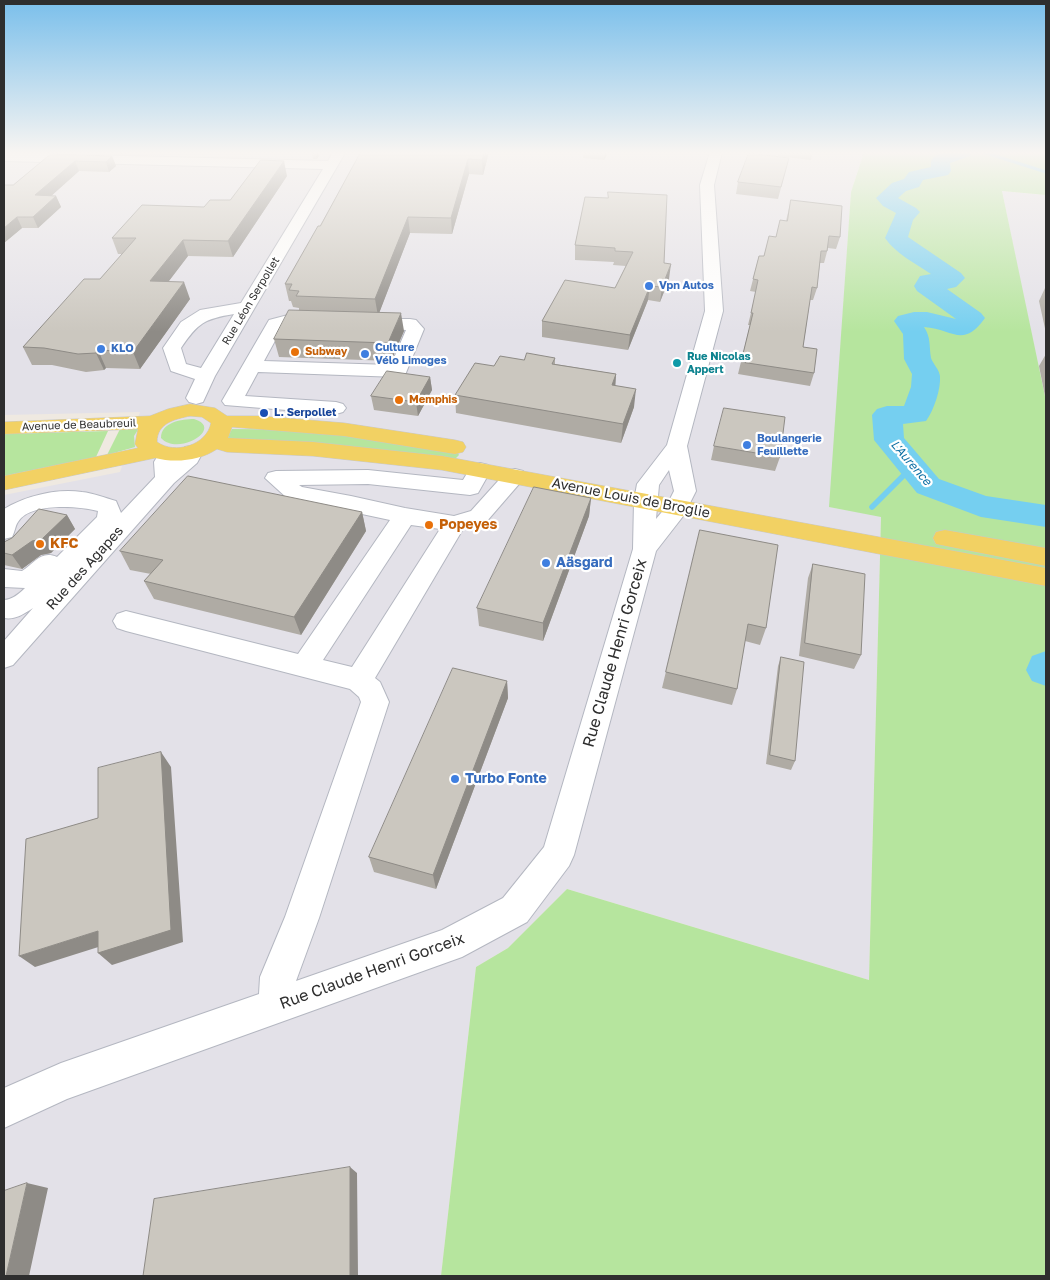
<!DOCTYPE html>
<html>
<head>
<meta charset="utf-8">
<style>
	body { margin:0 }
	#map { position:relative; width:1050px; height:1280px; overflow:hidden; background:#efe9e1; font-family:"Golos Text",sans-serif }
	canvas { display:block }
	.frame { position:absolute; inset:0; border:5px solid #2e2e2e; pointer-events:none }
</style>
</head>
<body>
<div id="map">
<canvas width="1050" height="1280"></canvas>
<div class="frame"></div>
</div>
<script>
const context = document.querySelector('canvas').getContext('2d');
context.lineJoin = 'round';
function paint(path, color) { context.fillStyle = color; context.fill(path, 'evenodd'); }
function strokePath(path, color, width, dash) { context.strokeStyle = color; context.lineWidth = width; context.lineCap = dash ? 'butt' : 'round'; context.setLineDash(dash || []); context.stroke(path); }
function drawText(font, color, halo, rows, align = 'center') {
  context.font = font + ' "Golos Text",sans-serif'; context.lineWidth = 4.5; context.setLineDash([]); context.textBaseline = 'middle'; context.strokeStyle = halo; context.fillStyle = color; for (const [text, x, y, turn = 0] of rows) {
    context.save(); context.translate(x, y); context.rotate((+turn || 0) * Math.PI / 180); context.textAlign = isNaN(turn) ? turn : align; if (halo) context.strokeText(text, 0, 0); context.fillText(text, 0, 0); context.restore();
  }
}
const industrial = new Path2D(`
	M4 152H864L851 192 830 507 881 516 869 980 567 889 508 948 476 967 441 1276H4V495L120 472 140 412 4 415Z
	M1002 191 1046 195V401L1021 285Z`);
const green = new Path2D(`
	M864 152H1046V195L1002 191 1046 401V1276H441L476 967 508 948 567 889 869 980 881 517 829 507 851 192Z
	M194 419C225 428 178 457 161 438 161 422 182 419 194 419Z
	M139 428 134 436 135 447 107 455 120 429Z
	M232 429 327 430 458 453 459 455 456 458 449 459 226 440Z
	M108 431 96 457 4 476V434Z`);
const streamFar1 = new Path2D(`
	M983 152 1046 172`);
const stream = new Path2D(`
	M872 507 912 467`);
const river = new Path2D(`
	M944 152H972L970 156 950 163 951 171 948 175 923 180 919 187 906 191 898 198 916 208 920 212 913 220 908 237 961 273 965 278 956 287 947 289 981 313 985 318C963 349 953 329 924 327 931 337 929 346 931 358 933 364 939 369 940 376 941 389 934 410 926 421L903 424 904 438 939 479 986 496 1046 505V527L981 517 917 493 874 440 872 415 877 409 887 406H904L911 387 912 374 904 359 903 334 894 321 898 316 914 312H927L956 319 917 291 914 286 920 276 931 274C915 263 896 254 885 238L896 213 883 206 876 198 892 183 904 179 909 172 931 167C930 157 935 156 944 152Z
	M1046 651V686L1032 681 1026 670 1032 656Z`);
const minor = new Path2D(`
	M333 152 345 153 215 376 203 402 196 404 189 402 186 398 195 379 171 371 163 348 181 322 200 310 241 303 323 169 4 161V153L328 161ZM234 314 201 368 186 364 181 348C198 323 204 319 234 314Z
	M710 152H722L714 185 723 311 687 446 696 491 684 515 656 551 574 855 569 866 527 922 462 957 67 1099 4 1128V1088L61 1063 259 994 260 977 285 917 361 702 359 697 350 689 126 631 117 628 113 621 117 614 126 611 298 654 390 520 287 498 265 478 268 473 276 471 368 470 463 480 472 465 480 463 488 465 491 470 478 493 470 495 368 484 299 485 302 487 351 496 405 508 454 516 471 511 507 471 515 469 523 471 526 476 487 521 463 529 375 678 380 682 389 702 319 918 296 981 442 930 503 898 544 847 633 549 634 501 637 484 667 445 705 311 700 185ZM669 470 674 491 666 507 656 519 659 485ZM411 525 440 529 352 667 323 660Z
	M288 315 325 317 328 321 325 325C311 328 296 323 282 328L264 361 391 365 406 330 362 327 359 323 362 319H410L416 320 424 329 405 375 398 377 258 372 245 396 336 402 343 404 346 408 343 412 336 414 225 405 222 401 269 320Z
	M192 446 199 447 203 452 197 463 174 483 13 665 4 668V641L33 608C24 614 15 620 4 618V600C12 600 20 593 25 588L4 587V569L22 571C35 563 41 550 57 557L97 517 98 511C79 506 30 502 18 522 15 526 15 532 12 537L4 539V509C25 496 57 488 82 492 93 493 105 498 116 501L121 513 155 477 154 462 157 457 165 455 173 457 174 460 180 455 185 447Z`);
const major = new Path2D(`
	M190 404 215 408 227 416H260L344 423 455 440 463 442 466 447 463 452 455 454 344 436 232 427 228 438 313 442 442 456 1046 568V586L442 470 313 456 227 452 217 449C199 461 175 463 155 458L4 490V476L138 448 135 444 138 429 4 434V422L150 416 168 409ZM190 416 202 417 211 423C207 445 175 455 157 442 157 423 175 419 190 416Z
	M945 530 1046 548V566L936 544 933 538 936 532Z`);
const wall = new Path2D(`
	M68 152H129L127 154Z
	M312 152H321L317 159H313Z
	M361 152H489L483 175 469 174 452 234 410 233 379 313 404 331 391 361 279 357 274 339 299 310V308L293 307 291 301H289L285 284 320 226Z
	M583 152H609L604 160 583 158Z
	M779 152H813L811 160 778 156Z
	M51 154 112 156 116 166 109 172 79 171 51 196H56L61 207 38 228H22L4 243 13 185Z
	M786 169 778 199 736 194 738 182Z
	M287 176 233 257 188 256 168 282 190 299 140 369 106 368 104 370 86 372 52 365H32L23 347 100 279 123 254H118L112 238 204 207 230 200Z
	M585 197 664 263 669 279 660 302 648 300 628 350 542 337V321L615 288 626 266 613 265 614 262 575 260V245Z
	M791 200 840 237 836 249 828 248 824 263H820L817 288 813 300H810L803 347 814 373 810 386 738 374 750 325H748L756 292 750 291 759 256H764L786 221Z
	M1045 288H1046V333L1039 301Z
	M1046 354V401L1039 366Z
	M555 358V364L616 374 615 385 634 407 621 443 456 413 455 395 494 366 524 360Z
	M430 377 432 390 418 416 374 410 371 396Z
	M714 446 780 457 775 471 711 460Z
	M591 498 589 516 543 641 479 626 477 608Z
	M362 512 366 531 301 635 154 599 144 581 151 574 130 570 120 551Z
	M67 515 75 529 51 553 41 555 22 569 4 565V542Z
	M700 530 766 628 760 645 745 641 737 689 732 705 662 688Z
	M813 564 861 655 854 669 799 656 808 578Z
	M781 657 795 761 791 770 766 764 778 666Z
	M507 681 508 698 436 889 374 872 369 857Z`);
const shadedWall = new Path2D(`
	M315 152H321L317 159Z
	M484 152H489L483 175 482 160Z
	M605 152H609L604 160Z
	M112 156 116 166 109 172 106 162Z
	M468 159 469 174 452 234 451 218Z
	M75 161 79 171 40 206 35 195Z
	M284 161 287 176 233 257 228 241Z
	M56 196 61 207 38 228 33 217Z
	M17 217 22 228 4 243V228Z
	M408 217 410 233 378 316 375 299Z
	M183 240 188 256 156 298 150 281Z
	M671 264 669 279 660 302 662 287Z
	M184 282 190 299 140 369 133 352Z
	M650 286 648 300 628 350 630 335Z
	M401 313 404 331 391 361 388 343Z
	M98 350 106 368 104 370 96 353Z
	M616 374 615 393 612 385Z
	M430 377 432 390 418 416 416 402Z
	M636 389 634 407 621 443 623 424Z
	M591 498 589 516 543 641V623Z
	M362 512 366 531 301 635 294 617Z
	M67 515 75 529 51 553 41 555 22 569 12 555Z
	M507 681 508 698 436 889 433 875Z
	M161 752 171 767 183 942 112 965 98 953Z
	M98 931 111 943 35 967 19 956Z
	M350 1167 357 1173 358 1276H350Z
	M27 1183 48 1188 29 1276H6Z`);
const building = new Path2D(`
	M361 152H484L482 160 468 159 451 218 408 217 375 299 296 296 299 291 289 290 292 284H285L318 226H320Z
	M749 153 789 158 781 187 738 182Z
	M51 154 112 156 106 162 75 161 35 195 56 196 33 217H17L4 228V185H13Z
	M261 160 284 161 228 241 183 240 150 281 184 282 133 352 98 350 96 353 78 354 44 348 23 347 84 279H100L136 238H112L142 205 204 207 210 200H230Z
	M608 192 667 195 664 263 671 264 662 287 650 286 630 335 542 321 565 280 615 288 633 252 615 251V248L575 245 585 197 608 198Z
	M791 200 842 206 840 237 829 236 827 251H821L817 288 812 287 803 347 817 349 814 373 741 362 753 313H751L758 280 753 279 759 256H764L769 236 776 237 780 220 787 221Z
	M289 310 401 313 388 343 274 339Z
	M527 353 555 358 552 364 616 374 612 385 636 389 623 424 455 395 475 363 494 366 500 356 524 360Z
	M387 371 430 377 416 402 371 396Z
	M724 408 785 417 780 457 714 446Z
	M188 476 362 512 294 617 144 581 163 560 120 551Z
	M534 487 591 498 543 623 477 608Z
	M39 509 67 515 42 539 32 541 12 555 4 553V542L12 538Z
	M700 530 778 545 766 628 748 624 737 689 666 672Z
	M813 564 865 574 861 655 805 643Z
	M781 657 804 662 795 761 770 755Z
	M453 668 507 681 433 875 369 857Z
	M161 752 171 930 98 953V931L19 956 26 839 98 818V768Z
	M350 1167V1276H143L154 1199Z
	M27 1183 6 1276H4V1191Z`);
const markers = [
	[649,286,5,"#3f7fe0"],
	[101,349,5,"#3f7fe0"],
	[295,352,5,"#e8710a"],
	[365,354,5,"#3f7fe0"],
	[677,363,5,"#0f9aa8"],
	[399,400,5,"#e8710a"],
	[264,413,5,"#1a4fb4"],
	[747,445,5,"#3f7fe0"],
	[429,525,5,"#e8710a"],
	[40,544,5,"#e8710a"],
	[546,563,5,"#3f7fe0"],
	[455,779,5,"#3f7fe0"]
];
const farShopnames = [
	["Vpn Autos",659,286],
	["Culture",375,348],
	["Vélo Limoges",375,361],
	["KLO",111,349],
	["Boulangerie",757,439],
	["Feuillette",757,452]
];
const farStreetnames = [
	["Rue Léon Serpollet",251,301,-59],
	["Avenue de Beaubreuil",79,425,-2]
];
const farFoodnames = [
	["Subway",305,352],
	["Memphis",409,400]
];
const farCulturenames = [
	["Rue Nicolas",687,357],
	["Appert",687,370]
];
const farTransitnames = [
	["L. Serpollet",274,413]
];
const farWaternames = [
	["L'Aurence",911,463,49]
];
const streetNames = [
	["Avenue Louis de Broglie",631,498,11],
	["Rue des Agapes",85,568,-48]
];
const foodNames = [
	["Popeyes",439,525],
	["KFC",50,544]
];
const shopNames = [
	["Aäsgard",556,563],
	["Turbo Fonte",465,779]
];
const nearStreetnames = [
	["Rue Claude Henri Gorceix",615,653,-74],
	["Rue Claude Henri Gorceix",372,971,-20]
];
paint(industrial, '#e3e1e8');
paint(green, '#b6e59e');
strokePath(streamFar1, '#75cff0', 3);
strokePath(stream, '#75cff0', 5.5);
paint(river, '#75cff0');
strokePath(minor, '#b4b7c1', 2);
strokePath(major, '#c9c9c9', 1);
paint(minor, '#fff');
paint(major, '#f2d163');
paint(wall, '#afaba4');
paint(shadedWall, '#8e8b86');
paint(building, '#cbc7bf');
strokePath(building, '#8e8b86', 1);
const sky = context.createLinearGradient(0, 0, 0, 332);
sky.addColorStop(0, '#7abfeb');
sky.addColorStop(0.46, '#f8f5f2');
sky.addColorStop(1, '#f8f5f200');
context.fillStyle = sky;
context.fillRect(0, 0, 1050, 332);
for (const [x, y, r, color] of markers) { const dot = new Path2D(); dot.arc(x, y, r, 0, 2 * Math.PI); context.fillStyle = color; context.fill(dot); strokePath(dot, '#fff', 2); }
drawText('bold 11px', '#366cbe', '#fff', farShopnames, 'left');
drawText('11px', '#2e2e2e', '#fff', farStreetnames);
drawText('bold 11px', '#c56008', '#fff', farFoodnames, 'left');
drawText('bold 11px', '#0d838f', '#fff', farCulturenames, 'left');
drawText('bold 11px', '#164399', '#fff', farTransitnames, 'left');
drawText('italic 12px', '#0d6fa3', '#fff', farWaternames);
drawText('14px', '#2e2e2e', '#fff', streetNames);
drawText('bold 14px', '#c56008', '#fff', foodNames, 'left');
drawText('bold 14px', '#366cbe', '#fff', shopNames, 'left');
drawText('16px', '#2e2e2e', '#fff', nearStreetnames);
</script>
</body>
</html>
